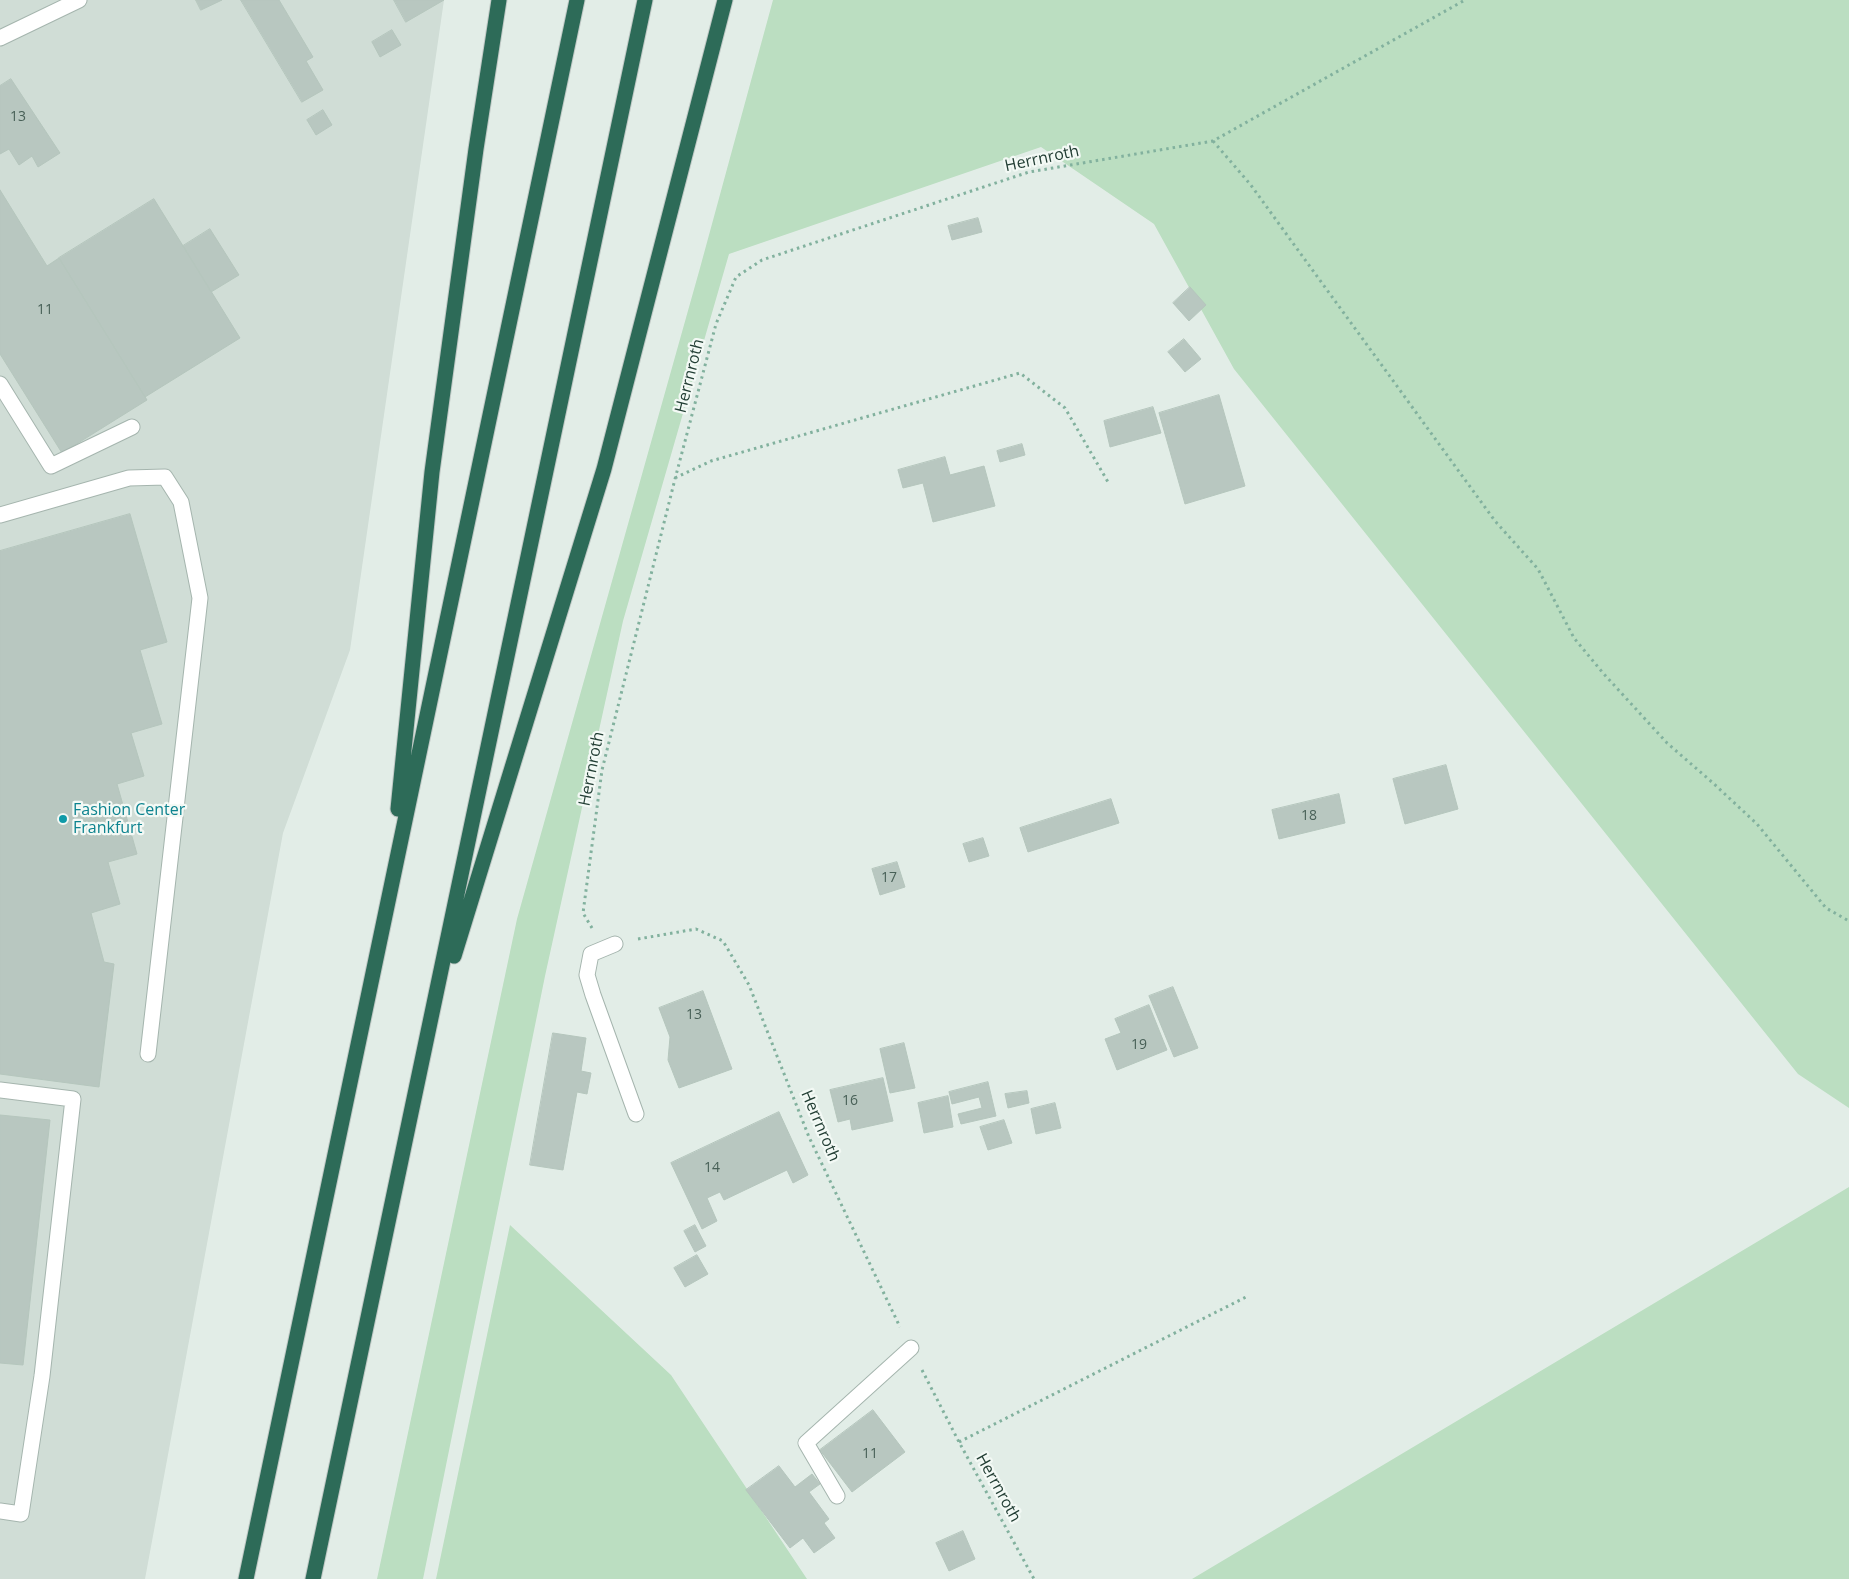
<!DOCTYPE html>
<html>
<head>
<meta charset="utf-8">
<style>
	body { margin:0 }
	canvas { display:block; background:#e2ede7 }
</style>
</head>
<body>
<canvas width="1849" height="1579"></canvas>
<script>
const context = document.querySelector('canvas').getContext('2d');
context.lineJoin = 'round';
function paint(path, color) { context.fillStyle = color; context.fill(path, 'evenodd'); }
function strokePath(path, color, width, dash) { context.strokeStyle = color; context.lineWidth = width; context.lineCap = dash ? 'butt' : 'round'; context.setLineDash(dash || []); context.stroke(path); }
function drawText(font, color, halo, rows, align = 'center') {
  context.font = font + ' "Open Sans",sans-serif'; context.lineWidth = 4.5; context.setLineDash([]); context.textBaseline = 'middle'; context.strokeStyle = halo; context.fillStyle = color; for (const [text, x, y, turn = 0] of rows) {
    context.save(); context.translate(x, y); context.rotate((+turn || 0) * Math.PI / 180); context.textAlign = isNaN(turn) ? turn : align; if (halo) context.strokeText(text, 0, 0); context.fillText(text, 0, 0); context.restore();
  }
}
const built = new Path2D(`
	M0 0H444L350 650 283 833 145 1579H0Z`);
const green = new Path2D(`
	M773 0H1849V1108L1798 1074 1234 369 1154 224 1041 147 729 254 623 621 545 976 423 1579H377L517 919 700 268Z
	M1849 1187V1579H1192Z
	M510 1225 671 1375 807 1579H436Z`);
const building = new Path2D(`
	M196 0H222L201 10Z
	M241 0H279L313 57 306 61 323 90 302 102Z
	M394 0H444L406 22Z
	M392 30 401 45 380 57 372 42Z
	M11 79 60 153 38 167 32 156 19 165 9 149 0 154V86Z
	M323 110 332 125 316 135 307 120Z
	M0 190 47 266 59 258 147 400 62 453 0 354Z
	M154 199 240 338 145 397 59 258Z
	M978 218 982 232 952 240 948 226Z
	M210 229 239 275 211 292 183 246Z
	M1190 287 1206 305 1189 321 1173 303Z
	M1184 339 1201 359 1185 372 1168 352Z
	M1219 395 1245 486 1185 504 1159 413Z
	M1153 407 1161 433 1110 447 1104 421Z
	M1022 444 1025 455 1000 462 997 451Z
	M945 457 950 475 984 466 995 506 933 522 923 483 903 488 898 470Z
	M130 514 167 642 140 650 162 724 131 733 144 776 117 784 137 854 108 862 120 904 91 913 104 962 114 964 99 1087 0 1074V551Z
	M1446 765 1458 809 1405 824 1393 779Z
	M1339 794 1345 823 1279 839 1272 810Z
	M1111 799 1119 823 1028 852 1020 828Z
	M983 838 989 856 969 862 963 844Z
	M897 862 905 887 880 895 872 869Z
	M1173 987 1198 1048 1174 1057 1149 996Z
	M703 991 732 1069 679 1088 668 1060 670 1037 659 1008Z
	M1149 1005 1167 1050 1117 1070 1105 1039 1121 1033 1115 1019Z
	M553 1033 586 1038 581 1071 591 1073 587 1094 577 1092 563 1170 530 1165Z
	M904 1043 915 1088 890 1093 880 1049Z
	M883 1078 893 1121 852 1130 850 1119 838 1122 830 1090Z
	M988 1082 996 1116 961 1124 958 1114 982 1108 979 1097 952 1104 949 1092Z
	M1027 1091 1029 1103 1008 1108 1005 1094Z
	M948 1096 953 1127 924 1133 918 1103Z
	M1055 1103 1061 1128 1036 1134 1031 1109Z
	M779 1112 808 1175 793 1183 787 1170 724 1200 720 1192 707 1198 717 1221 702 1229 671 1163Z
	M0 1115 50 1120 23 1365 0 1363Z
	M1004 1120 1012 1143 988 1150 980 1127Z
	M695 1225 706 1246 695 1252 684 1231Z
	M697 1255 708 1274 685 1287 674 1268Z
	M873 1410 905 1452 852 1492 820 1450Z
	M779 1466 795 1487 812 1474 820 1484 809 1492 829 1519 824 1523 835 1538 814 1553 803 1538 790 1548 746 1490Z
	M963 1531 975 1559 949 1571 936 1543Z`);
const path = new Path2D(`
	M1213 141 1250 184 1495 521 1538 569 1574 638 1603 673 1667 743 1713 783 1757 824 1826 908 1849 921
	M675 478 711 461 1020 373 1065 408 1108 482
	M592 928 583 913 602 770 675 479 716 324 736 277 762 260 1029 172 1213 141 1465 0
	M638 939 696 929 723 941 749 985 809 1137 900 1327
	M922 1370 959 1442 1034 1579
	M959 1442 1246 1297`);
const service = new Path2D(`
	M0 384 51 466 132 427
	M0 515 129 478 165 477 181 502 200 598 148 1054
	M615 944 591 954 587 975 593 995 636 1114
	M0 1090 73 1099 42 1376 21 1514 0 1511
	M837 1496 806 1443 911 1348`);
const minor = new Path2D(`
	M0 38 79 0`);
const motorway = new Path2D(`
	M398 809 432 472 476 149 499 0
	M454 956 604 469 725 0
	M246 1579 577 0
	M313 1579 645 0`);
const markers = [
	[63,819,5,"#0f9aa8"]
];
const numberNames = [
	["13",18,117],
	["11",45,310],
	["18",1309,816],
	["17",889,878],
	["13",694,1015],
	["19",1139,1045],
	["16",850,1101],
	["14",712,1168],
	["11",870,1454]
];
const streetNames = [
	["Herrnroth",1042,159,-12],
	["Herrnroth",690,376,-76],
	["Herrnroth",592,769,-79],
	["Herrnroth",820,1126,67],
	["Herrnroth",998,1488,61]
];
const cultureNames = [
	["Fashion Center",73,810],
	["Frankfurt",73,828]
];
paint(built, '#d0ddd6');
paint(green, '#bbdec1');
paint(building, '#b8c7c0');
strokePath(building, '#b5c6bd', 1);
strokePath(service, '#a5b5ae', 17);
strokePath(minor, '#a5b5ae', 17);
strokePath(motorway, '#c1c9c6', 17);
strokePath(path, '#82b19e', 3, [2.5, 4]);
strokePath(service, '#fff', 15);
strokePath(minor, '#fff', 15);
strokePath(motorway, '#2d6b58', 15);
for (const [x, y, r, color] of markers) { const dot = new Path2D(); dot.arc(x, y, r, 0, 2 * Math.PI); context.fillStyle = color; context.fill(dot); strokePath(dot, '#f3f9f5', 2); }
drawText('14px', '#486057', null, numberNames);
drawText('16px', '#223e34', '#f3f9f5', streetNames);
drawText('16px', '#0d838f', '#f3f9f5', cultureNames, 'left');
</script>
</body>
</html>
